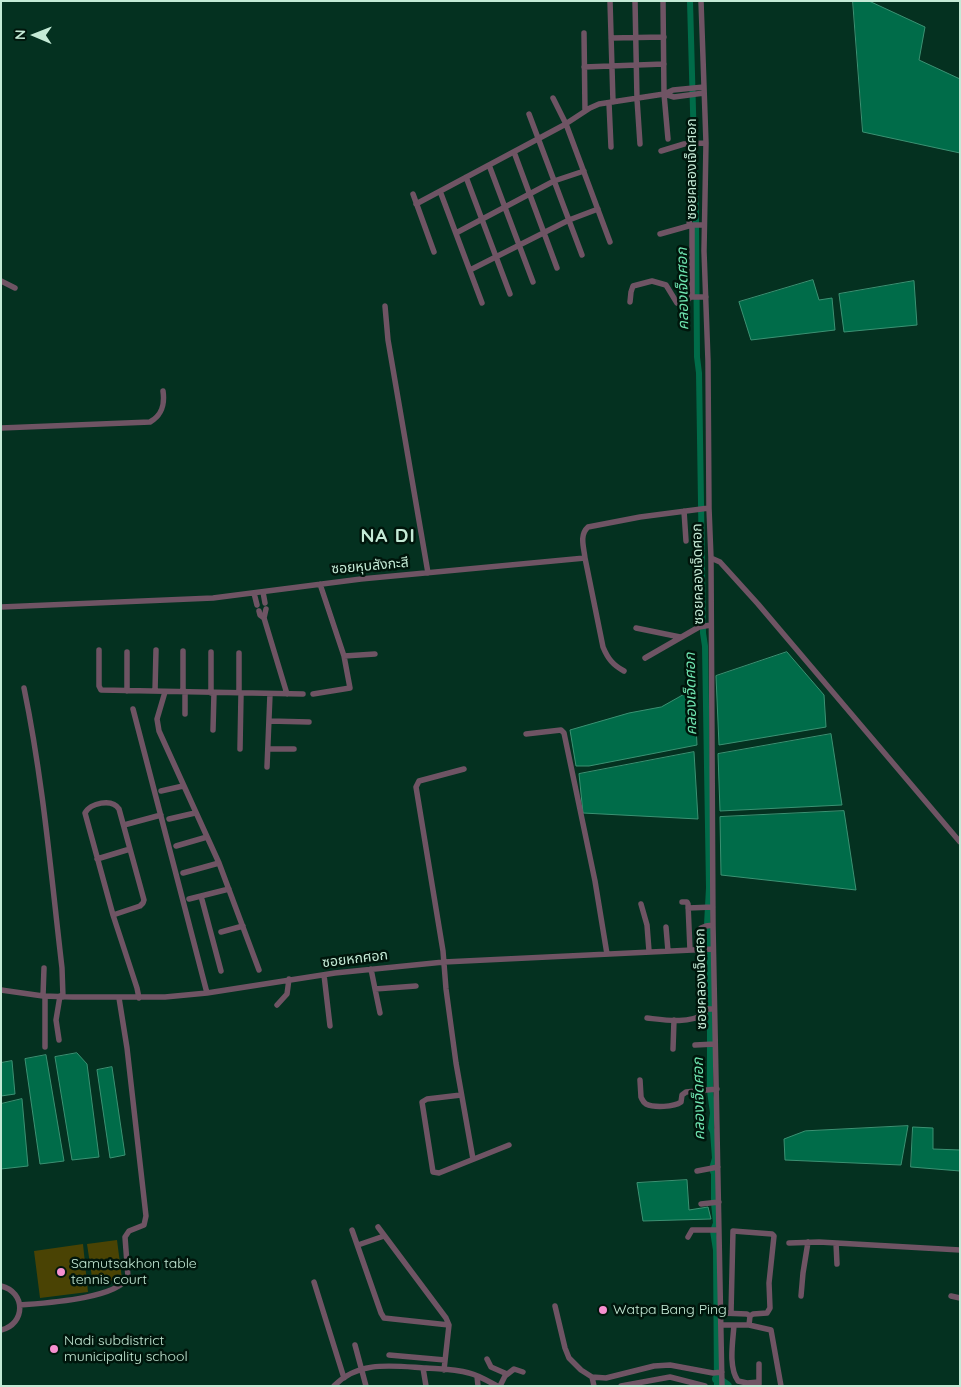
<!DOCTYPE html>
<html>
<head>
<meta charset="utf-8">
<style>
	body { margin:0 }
	#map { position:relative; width:961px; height:1387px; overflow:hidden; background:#043120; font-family:Quicksand,sans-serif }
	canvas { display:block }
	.frame { position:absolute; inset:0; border:2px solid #c4ead6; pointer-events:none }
	.north { position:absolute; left:10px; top:10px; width:50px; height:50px; -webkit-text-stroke:4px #00160c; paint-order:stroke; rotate:271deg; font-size:14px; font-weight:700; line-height:20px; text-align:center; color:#c4ead6 }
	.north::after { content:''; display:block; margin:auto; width:18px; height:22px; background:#c4ead6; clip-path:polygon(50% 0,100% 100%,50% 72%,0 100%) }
</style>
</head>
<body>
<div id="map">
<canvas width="961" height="1387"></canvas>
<div class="frame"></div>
<div class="north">N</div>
</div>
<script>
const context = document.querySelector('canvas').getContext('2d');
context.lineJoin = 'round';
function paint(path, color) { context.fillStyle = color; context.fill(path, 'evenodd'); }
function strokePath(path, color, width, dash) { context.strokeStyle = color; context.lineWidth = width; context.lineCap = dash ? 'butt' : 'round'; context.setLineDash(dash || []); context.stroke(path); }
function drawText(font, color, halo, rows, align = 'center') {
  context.font = font + ' Quicksand,"Noto Sans Thai",sans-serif'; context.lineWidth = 5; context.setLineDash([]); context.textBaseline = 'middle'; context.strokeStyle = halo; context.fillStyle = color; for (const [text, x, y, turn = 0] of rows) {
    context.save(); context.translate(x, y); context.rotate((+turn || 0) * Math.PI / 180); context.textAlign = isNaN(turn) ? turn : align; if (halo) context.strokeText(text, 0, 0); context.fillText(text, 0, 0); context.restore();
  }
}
const green = new Path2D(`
	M117 1240 122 1279 93 1284 87 1244Z
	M83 1244 88 1292 40 1298 34 1251Z`);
const water = new Path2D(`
	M853 1H869L925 27 919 60 960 79V153L863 132Z
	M813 280 819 300 832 298 835 330 751 340 739 302Z
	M914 281 917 325 844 332 839 294Z
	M787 652 824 695 826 727 719 745 716 676Z
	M694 689 697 745 589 766H576L570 730 629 713 661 707Z
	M831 734 842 805 720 811 718 754Z
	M694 752 698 819 583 813 579 774Z
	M844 811 856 890 721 875 720 817Z
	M77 1053 87 1064 99 1157 72 1160 55 1057Z
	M46 1055 64 1161 40 1164 25 1059Z
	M12 1061 15 1094 1 1096V1063Z
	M112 1067 125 1155 110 1158 97 1070Z
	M22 1099 28 1166 1 1169V1104Z
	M908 1126 901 1165 785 1160 784 1139 805 1131Z
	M913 1127 933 1128V1149L960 1150V1171L911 1167Z
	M687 1180 689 1210 708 1207 711 1219 643 1221 637 1183Z`);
const canal = new Path2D(`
	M690 1 696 219 697 357 699 373 703 633 705 646 709 888 707 925 710 935V1091L713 1113 711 1128 713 1132 715 1158 712 1169 714 1174V1203L716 1223 713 1231 716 1250 717 1386`);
const river = new Path2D(`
	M717 1379 727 1386`);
const street = new Path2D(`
	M610 1 613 102
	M635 1 637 99 640 144
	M663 1 664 94 668 139
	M701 1 706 143 704 251 708 361 709 508 711 558 713 925 722 1386
	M584 33 585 111
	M611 38 664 37
	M584 67 664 64
	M664 94 674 97 704 93
	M553 98 566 124 610 242
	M609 103 611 147
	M529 114 582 255
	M661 151 684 144 706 143
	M514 152 557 268
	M489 165 533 282
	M466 177 510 294
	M440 191 482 303
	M413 194 434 252
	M416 204 564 125 590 108 599 104 664 94 673 90 704 87
	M689 225 691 201
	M456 233 554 181 584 171
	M660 234 692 225
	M470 270 569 220 598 209
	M1 281 15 288
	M691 297H706
	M630 302 631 292 633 286 652 281 666 285 677 303C685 305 689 300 692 294V225H704
	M385 306 388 340 428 573
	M1 428 150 422C162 415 165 405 163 391
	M684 511 686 541
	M585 558 603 647C608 659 613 665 624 671
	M711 558 720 562 758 604 960 842
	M263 592 265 603
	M254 593 257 605
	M1 607 213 598 361 579 585 558C584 548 579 535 588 527L640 517 709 508
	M259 611 260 615 264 618 287 694
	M264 618 266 609
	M636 628 680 637
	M99 650V686L101 690 303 694
	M344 656 375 654
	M645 658 699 627 711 625
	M24 688C43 780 51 874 62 968L63 997
	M127 691V652
	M155 691 156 650
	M165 692 157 719 159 731 219 863 259 970
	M183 692V651
	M211 693V652
	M239 693V653
	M313 694 350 688 344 656 320 584
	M133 709 207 993
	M185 714V692
	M269 721 309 722
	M213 730 214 693
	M526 734 561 730 564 733 595 881 607 954
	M240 749 241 694
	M268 749H294
	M267 767 270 694
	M464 769 419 781 416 787 443 951 446 989 456 1063 473 1159
	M161 791 183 786
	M169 819 195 813
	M124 825 161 815
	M176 846 207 837
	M97 859 130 849
	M183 873 219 863
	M201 896 221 971
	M189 899 229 889
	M682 902H687L688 904 690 950
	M641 904 647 925 649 951
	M688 908 713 907
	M113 915 140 906 143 903 144 900 119 809C112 798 90 803 85 813L113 915 137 988 139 998
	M666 927 668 951
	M701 928 706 926 713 925
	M221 932 243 926
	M371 969 375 989 416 986
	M324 975 330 1026
	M375 989 380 1013
	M1 990 43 996 73 997H165L207 993 335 973 444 962 713 949
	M43 996 44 968
	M277 1005 287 994 289 979
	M647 1018C665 1020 688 1024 705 1014V1009H714
	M59 1040 56 1020 60 996
	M695 1045 715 1044
	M45 1047V996
	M673 1049 674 1020
	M640 1080 641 1097C643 1101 643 1102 646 1104 654 1108 674 1107 681 1102L682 1095 686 1092 717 1089
	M461 1095 427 1099 422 1102 433 1172 439 1173 509 1145
	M697 1171 718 1167
	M701 1204 719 1202
	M378 1227 446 1318 449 1325 444 1370
	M352 1230 381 1313 384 1318 449 1325
	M688 1237 692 1230H719
	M789 1243 819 1242 960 1250
	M836 1243 837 1264
	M358 1245 384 1236
	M314 1282 344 1378
	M1 1286C26 1292 26 1324 1 1330
	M801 1296 803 1273 808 1242
	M951 1296 960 1298
	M20 1305C44 1303 117 1299 128 1277L125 1237 129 1231 144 1225 146 1216 127 1048 119 998
	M555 1306 565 1348 569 1358 581 1370 592 1377 606 1378 654 1366 670 1365 713 1373 722 1372
	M721 1313 747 1314 750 1316
	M731 1313 733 1231 772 1234 774 1236 769 1283 770 1308 767 1313 753 1314 750 1316 749 1325
	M721 1325H749L771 1330 781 1386
	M734 1325C733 1341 728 1367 738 1381L747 1383 759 1382
	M355 1345 366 1386
	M389 1355 445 1360
	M487 1359 491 1367 507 1374
	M423 1368 426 1386
	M477 1376 478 1386
	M592 1377 594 1386
	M759 1384V1364
	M334 1386C359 1360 393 1366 426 1368 440 1369 455 1369 469 1373 478 1375 488 1381 497 1386
	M500 1386 505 1376 514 1369 523 1372
	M621 1386 670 1377 705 1386`);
const markers = [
	[61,1272,5,"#f690d0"],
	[603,1310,5,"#f690d0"],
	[54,1349,5,"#f690d0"]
];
const streetNames = [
	["ซอยคลองเจ็ดศอก",692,169,-90],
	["ซอยหุบสังกะสี",370,566,-5],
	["ซอยคลองเจ็ดศอก",698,574,-91],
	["ซอยหกศอก",355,959,-7],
	["ซอยคลองเจ็ดศอก",701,979,-91]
];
const poiNames = [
	["Samutsakhon table",71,1264],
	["tennis court",71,1280],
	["Watpa Bang Ping",613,1310],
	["Nadi subdistrict",64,1341],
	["municipality school",64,1357]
];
const waterNames = [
	["คลองเจ็ดศอก",683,289,-91],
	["คลองเจ็ดศอก",691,694,-91],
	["คลองเจ็ดศอก",699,1099,-91]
];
const districtNames = [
	["NA DI",388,536]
];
paint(green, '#4a4304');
paint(water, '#006c49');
strokePath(water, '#3b9273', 1);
strokePath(canal, '#006c49', 6);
strokePath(river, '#006c49', 10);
strokePath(street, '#6f5464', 5.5);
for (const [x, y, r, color] of markers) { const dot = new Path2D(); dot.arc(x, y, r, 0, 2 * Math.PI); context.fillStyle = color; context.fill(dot); strokePath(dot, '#00160c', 2); }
drawText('14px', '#c4ead6', '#00160c', streetNames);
drawText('14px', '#c4ead6', '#00160c', poiNames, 'left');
drawText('italic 15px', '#6fe6b1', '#00160c', waterNames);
context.letterSpacing = '1px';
drawText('bold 19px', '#c4ead6', '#00160c', districtNames);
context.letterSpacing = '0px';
</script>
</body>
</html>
